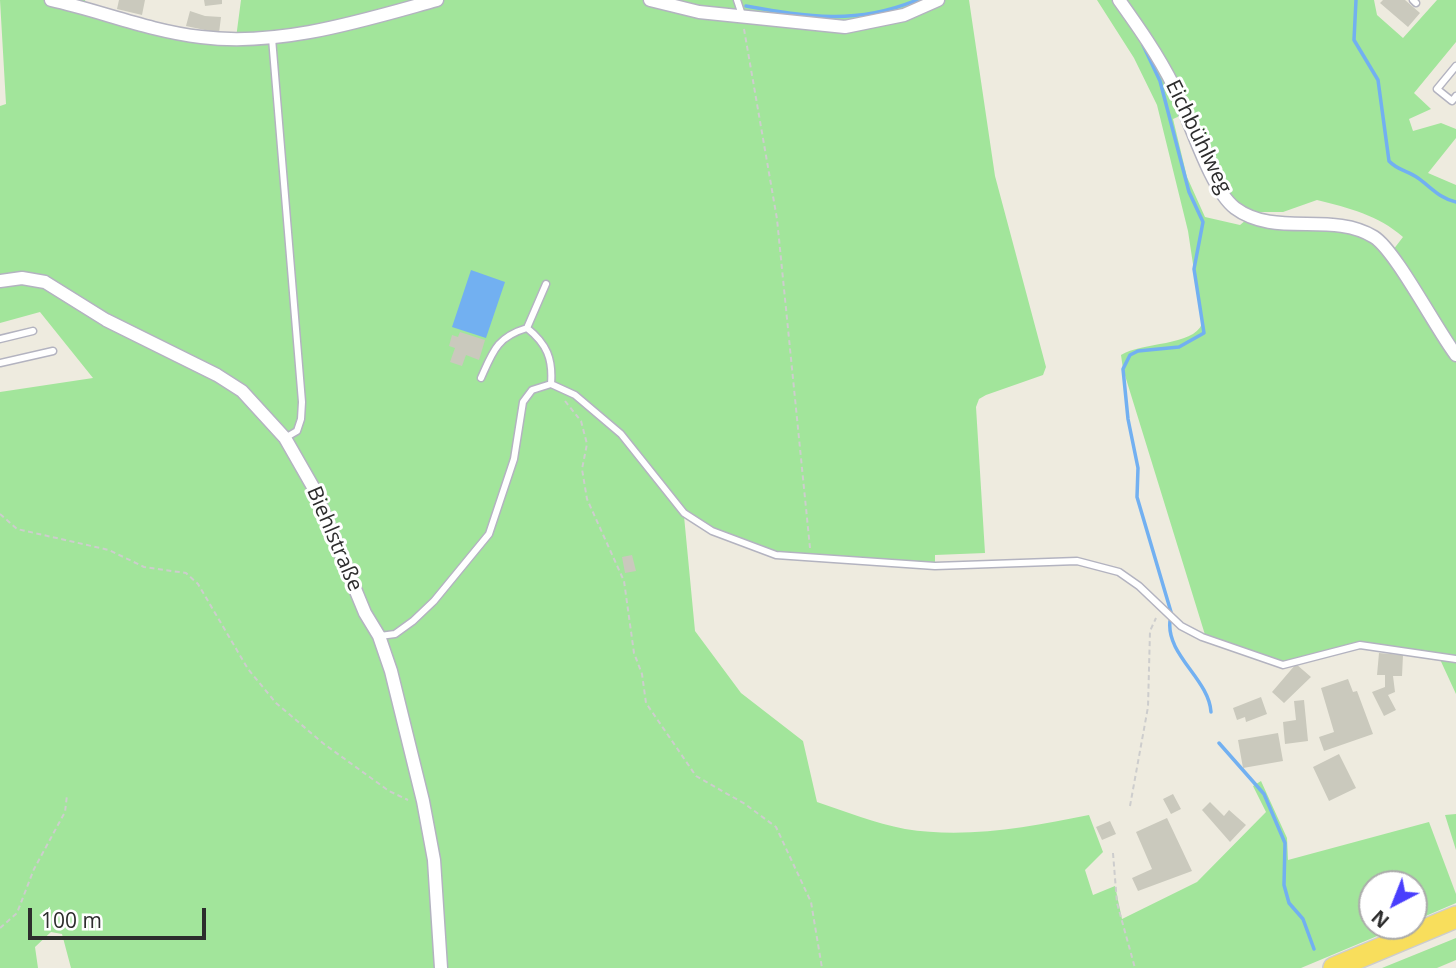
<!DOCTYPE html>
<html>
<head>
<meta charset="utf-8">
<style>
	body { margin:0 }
	#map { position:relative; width:1456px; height:968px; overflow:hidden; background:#eeebdf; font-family:"Open Sans",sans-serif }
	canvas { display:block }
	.north { position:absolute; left:1358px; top:870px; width:70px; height:70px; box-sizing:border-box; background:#fff; border:2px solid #ababab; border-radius:50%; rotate:222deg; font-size:19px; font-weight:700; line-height:28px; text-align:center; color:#2d2d2d }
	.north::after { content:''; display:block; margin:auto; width:24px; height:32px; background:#493efd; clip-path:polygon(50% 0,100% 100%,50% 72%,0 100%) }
	.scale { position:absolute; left:28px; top:908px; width:178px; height:32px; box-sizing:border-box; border:4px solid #2d2d2d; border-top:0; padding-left:9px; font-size:21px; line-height:24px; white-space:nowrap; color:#2d2d2d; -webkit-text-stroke:5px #fff; paint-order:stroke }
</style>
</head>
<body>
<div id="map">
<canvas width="1456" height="968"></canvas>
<div class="north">N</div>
<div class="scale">100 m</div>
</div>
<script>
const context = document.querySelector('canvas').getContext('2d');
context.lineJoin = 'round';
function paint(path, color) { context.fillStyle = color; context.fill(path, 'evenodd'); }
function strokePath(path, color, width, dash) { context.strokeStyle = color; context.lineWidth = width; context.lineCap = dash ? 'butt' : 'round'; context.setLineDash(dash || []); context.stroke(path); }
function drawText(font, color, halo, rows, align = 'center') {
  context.font = font + ' "Open Sans",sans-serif'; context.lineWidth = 6; context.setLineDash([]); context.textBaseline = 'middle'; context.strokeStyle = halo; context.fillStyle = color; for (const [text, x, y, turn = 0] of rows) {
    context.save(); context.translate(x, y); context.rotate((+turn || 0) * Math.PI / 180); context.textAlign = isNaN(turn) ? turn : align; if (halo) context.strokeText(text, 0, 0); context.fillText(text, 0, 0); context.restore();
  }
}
const green = new Path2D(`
	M0 0H85L88 10 236 38 241 0H735L745 18 740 0H969L995 176 1046 367 1043 375 986 395 979 399 976 407 985 553 935 555V565L776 554 713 529 685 509 622 432 554 382V363L550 387 574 397 620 436 684 516 695 631 741 693 803 741 817 802C846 812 875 823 905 829 967 839 1029 827 1089 815L1103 852 1085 870 1093 895 1115 886 1122 919 1197 882 1266 812 1253 786 1261 781 1287 838 1288 860 1429 822 1456 894V903L1414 921V884H1372V926H1401L1301 968H71L62 934 51 932 35 947 38 968H0V392L93 378 40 312 0 323V106L6 104Z
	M1097 0H1374L1377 15 1403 38 1437 0H1456V42L1414 93 1431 109 1409 119 1413 131 1441 123 1456 129V138L1428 173 1456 185V694L1438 655 1359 643 1284 663 1206 638 1123 369 1121 355C1142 342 1193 346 1202 324L1188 231 1157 105 1134 58ZM1182 115 1237 213 1246 220 1240 225 1205 217 1187 177 1173 119ZM1317 200C1349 208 1378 215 1403 237L1393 250C1385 243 1377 232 1368 228 1332 211 1292 225 1255 212H1283Z
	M1456 814V850L1445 815Z
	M1456 938V960L1437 968H1382Z`);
const water = new Path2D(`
	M471 270 505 282 486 338 452 327Z`);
const stream = new Path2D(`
	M1356 0 1354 40 1378 80 1389 161C1397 170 1408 171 1418 178 1432 188 1439 198 1456 202
	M746 6C808 17 857 25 917 0
	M1143 45 1160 81 1189 192 1203 222 1194 269 1204 333 1179 347 1138 351 1130 355 1123 369 1128 419 1138 468 1137 497 1171 612
	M1170 621C1166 655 1209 679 1211 712
	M1219 743 1264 794 1285 843 1284 885 1289 903 1303 919 1314 949`);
const building = new Path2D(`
	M119 0H145L142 15 117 9Z
	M204 0H222V4L205 6Z
	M1383 0H1405L1420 13 1408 27 1380 3Z
	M190 11 205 16 221 17 219 33 186 26Z
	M460 332 485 340 479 360 466 355 462 366 450 362 455 348 449 346 452 335 458 337Z
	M632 555 636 571 625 573 622 557Z
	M1379 653 1403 655 1402 676H1393L1395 692 1388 695 1396 710 1384 716 1372 692 1385 687V675H1377Z
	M1296 664 1311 677 1284 703 1272 692Z
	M1348 679 1353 692 1357 691 1373 734 1324 751 1319 737 1334 732 1321 688Z
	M1261 697 1267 714 1246 722 1245 717 1237 720 1233 708Z
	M1304 700 1308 741 1285 744 1283 722 1296 720 1294 701Z
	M1278 733 1283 761 1243 768 1238 740Z
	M1339 754 1356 788 1329 801 1313 767Z
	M1173 794 1181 809 1171 814 1163 799Z
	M1210 802 1224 816 1229 810 1246 825 1230 842 1202 810Z
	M1167 818 1192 871 1138 891 1132 878 1152 869 1136 832Z
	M1110 821 1116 834 1102 840 1096 827Z`);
const path = new Path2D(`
	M744 29 777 219 810 548
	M565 401 581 421 587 444 582 469 587 499 624 581 634 653 642 674 646 703 696 776 745 804 776 827 811 902 822 968
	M0 514 17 529 109 550 144 567 186 573 198 584 248 669 276 703 324 744 389 791 408 800
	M1130 806 1148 707 1150 631 1156 618
	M1113 853 1117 903 1135 968
	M0 928 17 913 34 869 65 812 67 795`);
const service = new Path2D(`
	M737 0 742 15
	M1413 0 1416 3
	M272 38 302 402 301 419 297 431 285 438
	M1456 66 1437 89 1452 101 1456 96
	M527 328 546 284
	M0 339 33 331
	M0 363 53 351
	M481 378C493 351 497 337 527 328 547 344 553 359 551 384
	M380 636 395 634 413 621 434 601 489 534 514 459 523 402 532 390 551 384 575 395 621 434 684 513 712 531 776 555 935 566 1077 561 1119 572 1139 586 1181 626 1202 637 1283 665 1360 645 1456 659`);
const minor = new Path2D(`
	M51 0C101 11 149 31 201 37 280 47 361 21 437 0
	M650 0 699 12 845 27 904 15 938 0
	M1119 0C1139 28 1158 55 1173 85 1189 117 1210 189 1235 208 1275 238 1332 211 1374 237 1396 251 1436 329 1456 355
	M0 281 22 278 45 282 106 320 217 375 242 391 285 438 313 487 365 613 379 636 391 671 423 801 434 860 441 968`);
const trunk = new Path2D(`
	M1334 968 1456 917`);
const streetNames = [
	["Eichbühlweg",1198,137,64],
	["Biehlstraße",334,539,67]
];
paint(green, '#a2e59b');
paint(water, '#72b0f1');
strokePath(stream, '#72b0f1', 3.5);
paint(building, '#cac9bd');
strokePath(service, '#b3b3c0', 9);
strokePath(minor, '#b3b3c0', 15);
strokePath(trunk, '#cdcdcd', 24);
strokePath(path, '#cdcdcd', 2, [5, 3.5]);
strokePath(service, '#fff', 6);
strokePath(minor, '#fff', 12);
strokePath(trunk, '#f8de5c', 21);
drawText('21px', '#2d2d2d', '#fff', streetNames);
</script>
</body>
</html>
